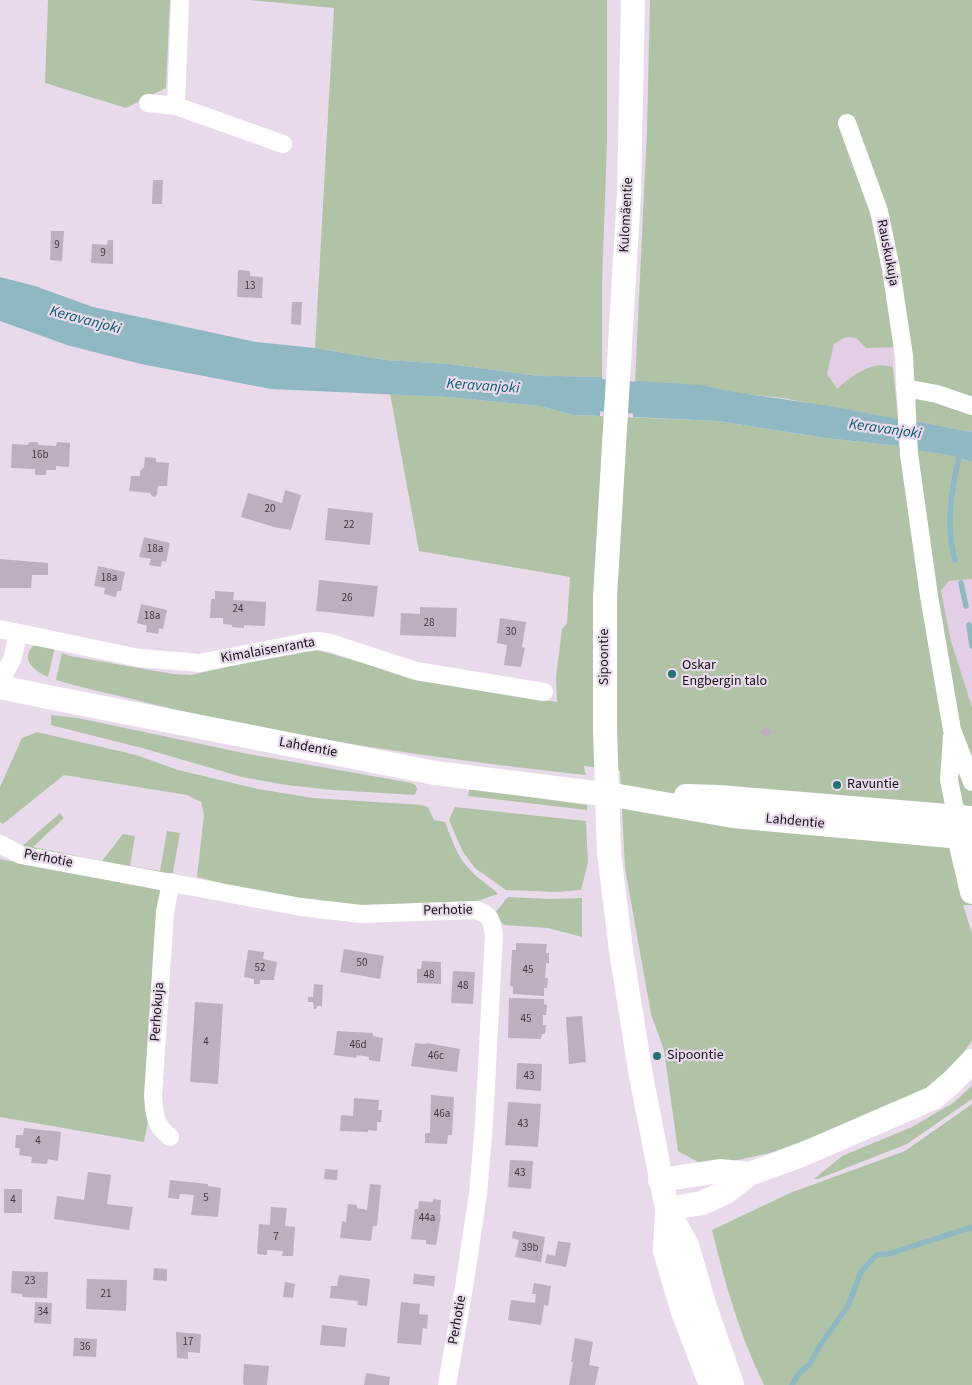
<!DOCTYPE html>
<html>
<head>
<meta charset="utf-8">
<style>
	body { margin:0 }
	canvas { display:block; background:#e8daeb }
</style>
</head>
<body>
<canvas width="972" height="1385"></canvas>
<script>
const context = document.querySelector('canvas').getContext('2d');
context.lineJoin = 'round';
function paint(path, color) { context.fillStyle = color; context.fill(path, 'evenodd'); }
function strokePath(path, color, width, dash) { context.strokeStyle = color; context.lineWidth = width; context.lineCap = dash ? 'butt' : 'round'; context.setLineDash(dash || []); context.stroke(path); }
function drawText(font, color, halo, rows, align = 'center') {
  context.font = font + ' "Source Sans 3",sans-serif'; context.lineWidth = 4.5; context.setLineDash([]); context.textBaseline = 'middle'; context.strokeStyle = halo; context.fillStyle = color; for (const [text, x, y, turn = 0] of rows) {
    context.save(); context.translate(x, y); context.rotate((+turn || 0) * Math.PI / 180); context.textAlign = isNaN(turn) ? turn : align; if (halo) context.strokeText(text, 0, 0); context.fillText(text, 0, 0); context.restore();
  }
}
const built = new Path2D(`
	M846 337 856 338 866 348 893 347V367L884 364 837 390 827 374 834 344Z
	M972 579V707L951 641 941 591 949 581Z`);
const green = new Path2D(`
	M48 0H170L166 88 126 108 45 83Z
	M249 0H607V143L602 284V377L539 376 450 364 386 360 315 348 334 8Z
	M650 0H972V432L915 421 903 347 866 348 856 338 846 337 834 344 827 374 837 389C852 376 872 360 893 367L898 419 782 398 635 382 647 130Z
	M390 394 448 397 540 406 573 415 718 421 825 438 899 446 948 455 972 462V579L949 581 941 591 951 641 972 707V905H963L972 933V1041L950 1070 916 1097 854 1122 770 1153 729 1162H698L678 1151 664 1050 651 1014 625 868 620 771 584 766 586 775C439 759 292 738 148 703 117 695 86 689 56 680L62 653 70 656 173 674 191 675 236 665 318 650 414 678 557 702 556 677 562 629 567 623 570 577 419 551Z
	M38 642 55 647 48 677C31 670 18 656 38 642Z
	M51 715 78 718 248 754 412 783 416 786 417 789 415 795 333 790 286 785 242 777 142 748 51 725Z
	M37 732 136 755 178 770 258 789 313 798 422 805 428 807 434 820 445 822C452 840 457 857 471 871 479 880 490 885 498 894L471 903 356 908 244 889 197 877 204 815 201 802 187 795 64 775 3 824 0 822V787L22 738Z
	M475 789 587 805V810L468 796 469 790Z
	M455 807 586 821 588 863 581 890 557 892 506 890 475 868 463 852 449 820Z
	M60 813 64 818 33 847 102 861 123 834 135 836 130 866 160 871 167 831 180 833 172 878 21 850 22 846Z
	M0 859 165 891 153 1096 144 1142 0 1117Z
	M508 897 550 899 582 898V937L548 928 504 925 494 914Z
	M972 1086V1099L907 1144 818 1179H814L842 1156 912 1127 953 1103Z
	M972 1104V1385H764C740 1336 725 1284 712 1230L790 1193 905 1151Z`);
const water = new Path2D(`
	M0 277 35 286 93 307 256 342 315 348 386 360 450 364 539 376 602 377 600 416 573 415 540 406 448 397 271 389 141 364 67 345 0 321Z
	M639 381 701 385 733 392 824 405 898 419 899 446 825 438 718 421 633 417 635 382Z
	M915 421 972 432V462L948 455 917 450Z`);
const stream = new Path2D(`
	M955 560C945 524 952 487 960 452
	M961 583 966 606
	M969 625 972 646
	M792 1385 799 1373 810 1364 819 1347 848 1306 861 1272 876 1255 888 1254 972 1227`);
const river = new Path2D(`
	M558 392 679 401`);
const building = new Path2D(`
	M153 180H163L162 204H152Z
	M51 231H64L62 261 50 260Z
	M108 240H113V264L91 263 92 244 107 245Z
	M238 270 250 271V276L263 277 262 298 237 297Z
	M292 302H302L301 325 291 324Z
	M30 442H37L39 445 56 446 57 442 70 443 69 467 56 466V470H46V475H35V469L11 468 12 444 27 445Z
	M145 457 156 458V462L169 463 167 486H158L157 494 155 497 152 496 150 493 129 491 131 476H140V471L144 467Z
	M285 490 301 495 291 530 274 527 241 517 248 493 282 503Z
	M328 508 373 513 370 545 325 540Z
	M144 537 170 543 166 562 162 561 161 567 149 565 151 559 139 557Z
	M0 559 48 563V575H32L31 588H0Z
	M98 566 125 572 121 591H117L116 597 104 594 105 588 94 586Z
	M319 580 378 586 374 617 316 611Z
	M215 591 234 592 233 600 266 602 265 626 244 625V628L232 627V625L223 624V618H210L211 599H215Z
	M141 604 167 610 163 629 159 628 158 634 146 632 147 626 137 623Z
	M420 607 457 608 456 637 400 635 401 613 420 614Z
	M500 618 526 622 522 647 525 648 521 667 504 665 507 645 497 643Z
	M766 726 773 732 768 738 760 732Z
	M516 943 547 944 546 953H549V963H546L545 978H548L547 988H544V996L513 994V987L510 986 512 950H516Z
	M344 949 384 956 380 979 340 972Z
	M248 950 264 952 263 959 277 962 274 980H260V984H254V979L244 977Z
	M422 961 441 962V984L417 983V969H421Z
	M453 971 475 972 473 1004 451 1003Z
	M314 984 323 985 322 1006H317L316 1009H314L313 1002H308V997H313Z
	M509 998 544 999V1004L547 1005 546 1015H543V1025H546L545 1034H542L541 1039 508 1038Z
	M195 1002 223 1004 218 1084 190 1082Z
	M582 1016 586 1062 569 1064 566 1017Z
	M337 1031 373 1033V1036L383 1038 380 1062 369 1060V1057L357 1055 356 1058 334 1055Z
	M415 1043 426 1044 427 1043 460 1049 457 1072 411 1066Z
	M517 1063 542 1064 541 1091 516 1089Z
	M431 1095 454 1097 452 1135H448L447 1144 425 1143V1133H430Z
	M354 1098 379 1100 378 1110H382L381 1122H377V1131L368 1130V1132L340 1131 341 1115 353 1116Z
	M508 1102 541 1104 538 1147 505 1145Z
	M24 1128 61 1132 58 1161 48 1159 47 1164 31 1163 32 1157 19 1155 20 1148H15L16 1135H23Z
	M510 1160 533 1161 531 1189 508 1187Z
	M325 1169 338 1170 337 1180 324 1179Z
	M88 1172 111 1175 107 1204 133 1207 129 1230 54 1219 57 1196 84 1200Z
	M170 1180 208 1184V1186L221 1188 218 1217 191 1215 194 1195 180 1194 179 1199 168 1198Z
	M370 1184 381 1185 377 1226H373L371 1241 340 1238 342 1221 346 1222 348 1204 357 1205V1208L367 1210Z
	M4 1189H22V1213H4Z
	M433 1199 441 1200 440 1214 441 1216 436 1245 426 1244V1240L411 1239 415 1209H418L419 1201 433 1202Z
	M271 1207 287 1208 285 1226 295 1227 293 1256H282L283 1251 267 1250V1255L257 1254 259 1224 270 1225Z
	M513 1231 545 1237 541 1262 515 1257 519 1240 512 1238Z
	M558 1241 571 1243 566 1267 545 1263 547 1254 555 1256Z
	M154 1268 167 1269V1281L153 1280Z
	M12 1271 48 1272 47 1298 22 1297V1294L11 1293Z
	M414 1274 435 1276 434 1286 413 1284Z
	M339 1275 370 1279 367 1306 357 1305 358 1301 330 1298 331 1286H337Z
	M87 1279 127 1280 126 1311 86 1309Z
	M285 1282 295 1284 293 1298 283 1297Z
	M534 1283 551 1286 548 1306 544 1305 541 1325 508 1320 511 1300 535 1303 536 1294H532Z
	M35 1302 52 1303 51 1324 34 1323Z
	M401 1302 420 1304 419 1314 428 1315 427 1329 423 1328 421 1345 397 1343Z
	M322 1325 347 1328 345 1347 320 1345Z
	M176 1332 201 1334 200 1353 188 1352V1359L177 1358Z
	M74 1338 97 1339 96 1357 73 1356Z
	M575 1338 593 1342 589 1365 599 1367 595 1385H569L573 1362H571Z
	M244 1364 269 1366 267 1385H244L243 1383Z
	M366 1373 390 1377 389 1385H364Z`);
const street = new Path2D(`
	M180 0 176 106 283 144
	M148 103 176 106
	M847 123 879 211 891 269 904 356 909 454 929 596 952 730 972 782
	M905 388 937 394 972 406
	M0 629 139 658 200 663 306 642 318 641 331 643 416 671 544 692
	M0 680 12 660 18 634
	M952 736 949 780 959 829
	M0 844 21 855 301 907 361 914 476 910C491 915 491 919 494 934L484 1123 478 1194 464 1287 447 1385
	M170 1137C154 1124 155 1116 153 1096L165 912 171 882`);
const secondary = new Path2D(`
	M633 0 629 193 605 597V729L609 853 621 950 641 1076 667 1209 665 1251 683 1312 711 1385
	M0 687 48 697 435 773 619 796 733 816 972 838
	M686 796 718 797 972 818
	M959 837 972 892
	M660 1180 720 1171 749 1174
	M667 1209 702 1203 726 1192 749 1174 799 1156 933 1098 953 1081 972 1061
	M667 1209 687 1245 704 1304 732 1385`);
const markers = [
	[672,674,5,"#257076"],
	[837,785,5,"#257076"],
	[657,1056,5,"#257076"]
];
const numberNames = [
	["9",57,246],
	["9",103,254],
	["13",250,287],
	["16b",40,456],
	["20",270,510],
	["22",349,526],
	["18a",155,550],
	["18a",109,579],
	["26",347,599],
	["24",238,610],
	["18a",152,617],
	["28",429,624],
	["30",511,633],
	["50",362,964],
	["52",260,969],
	["45",528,971],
	["48",429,976],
	["48",463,987],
	["45",526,1020],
	["4",206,1043],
	["46d",358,1046],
	["46c",436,1057],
	["43",529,1077],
	["46a",442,1115],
	["43",523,1125],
	["4",38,1142],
	["43",520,1174],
	["5",206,1199],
	["4",13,1201],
	["44a",427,1219],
	["7",276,1238],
	["39b",530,1249],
	["23",30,1282],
	["21",106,1295],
	["34",43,1313],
	["17",188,1343],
	["36",85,1348]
];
const streetNames = [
	["Kulomäentie",627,215,-87],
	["Rauskukuja",887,253,79],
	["Kimalaisenranta",268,651,-10],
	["Sipoontie",605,657,-90],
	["Lahdentie",308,748,11],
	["Lahdentie",795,822,5],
	["Perhotie",48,859,11],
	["Perhotie",448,911,-1],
	["Perhokuja",158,1012,-86],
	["Perhotie",458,1320,-80]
];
const poiNames = [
	["Oskar",682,666],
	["Engbergin talo",682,682],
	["Ravuntie",847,785],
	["Sipoontie",667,1056]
];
const waterNames = [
	["Keravanjoki",85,321,15],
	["Keravanjoki",483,387,4],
	["Keravanjoki",885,430,8]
];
paint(built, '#e2cee5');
paint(green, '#b1c3a7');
paint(water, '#8fb8c3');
strokePath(stream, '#8fb8c3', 5.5);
strokePath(river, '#8fb8c3', 32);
paint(building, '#bfafbe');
strokePath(street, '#fff', 18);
strokePath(secondary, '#fff', 24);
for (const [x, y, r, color] of markers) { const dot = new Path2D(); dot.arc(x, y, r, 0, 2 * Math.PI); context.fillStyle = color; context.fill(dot); strokePath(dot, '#e8daeb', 2); }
drawText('11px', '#423a42', null, numberNames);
drawText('14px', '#181319', '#e8daeb', streetNames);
drawText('14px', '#181319', '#e8daeb', poiNames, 'left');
drawText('italic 15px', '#075c6e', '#e8daeb', waterNames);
</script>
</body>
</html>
